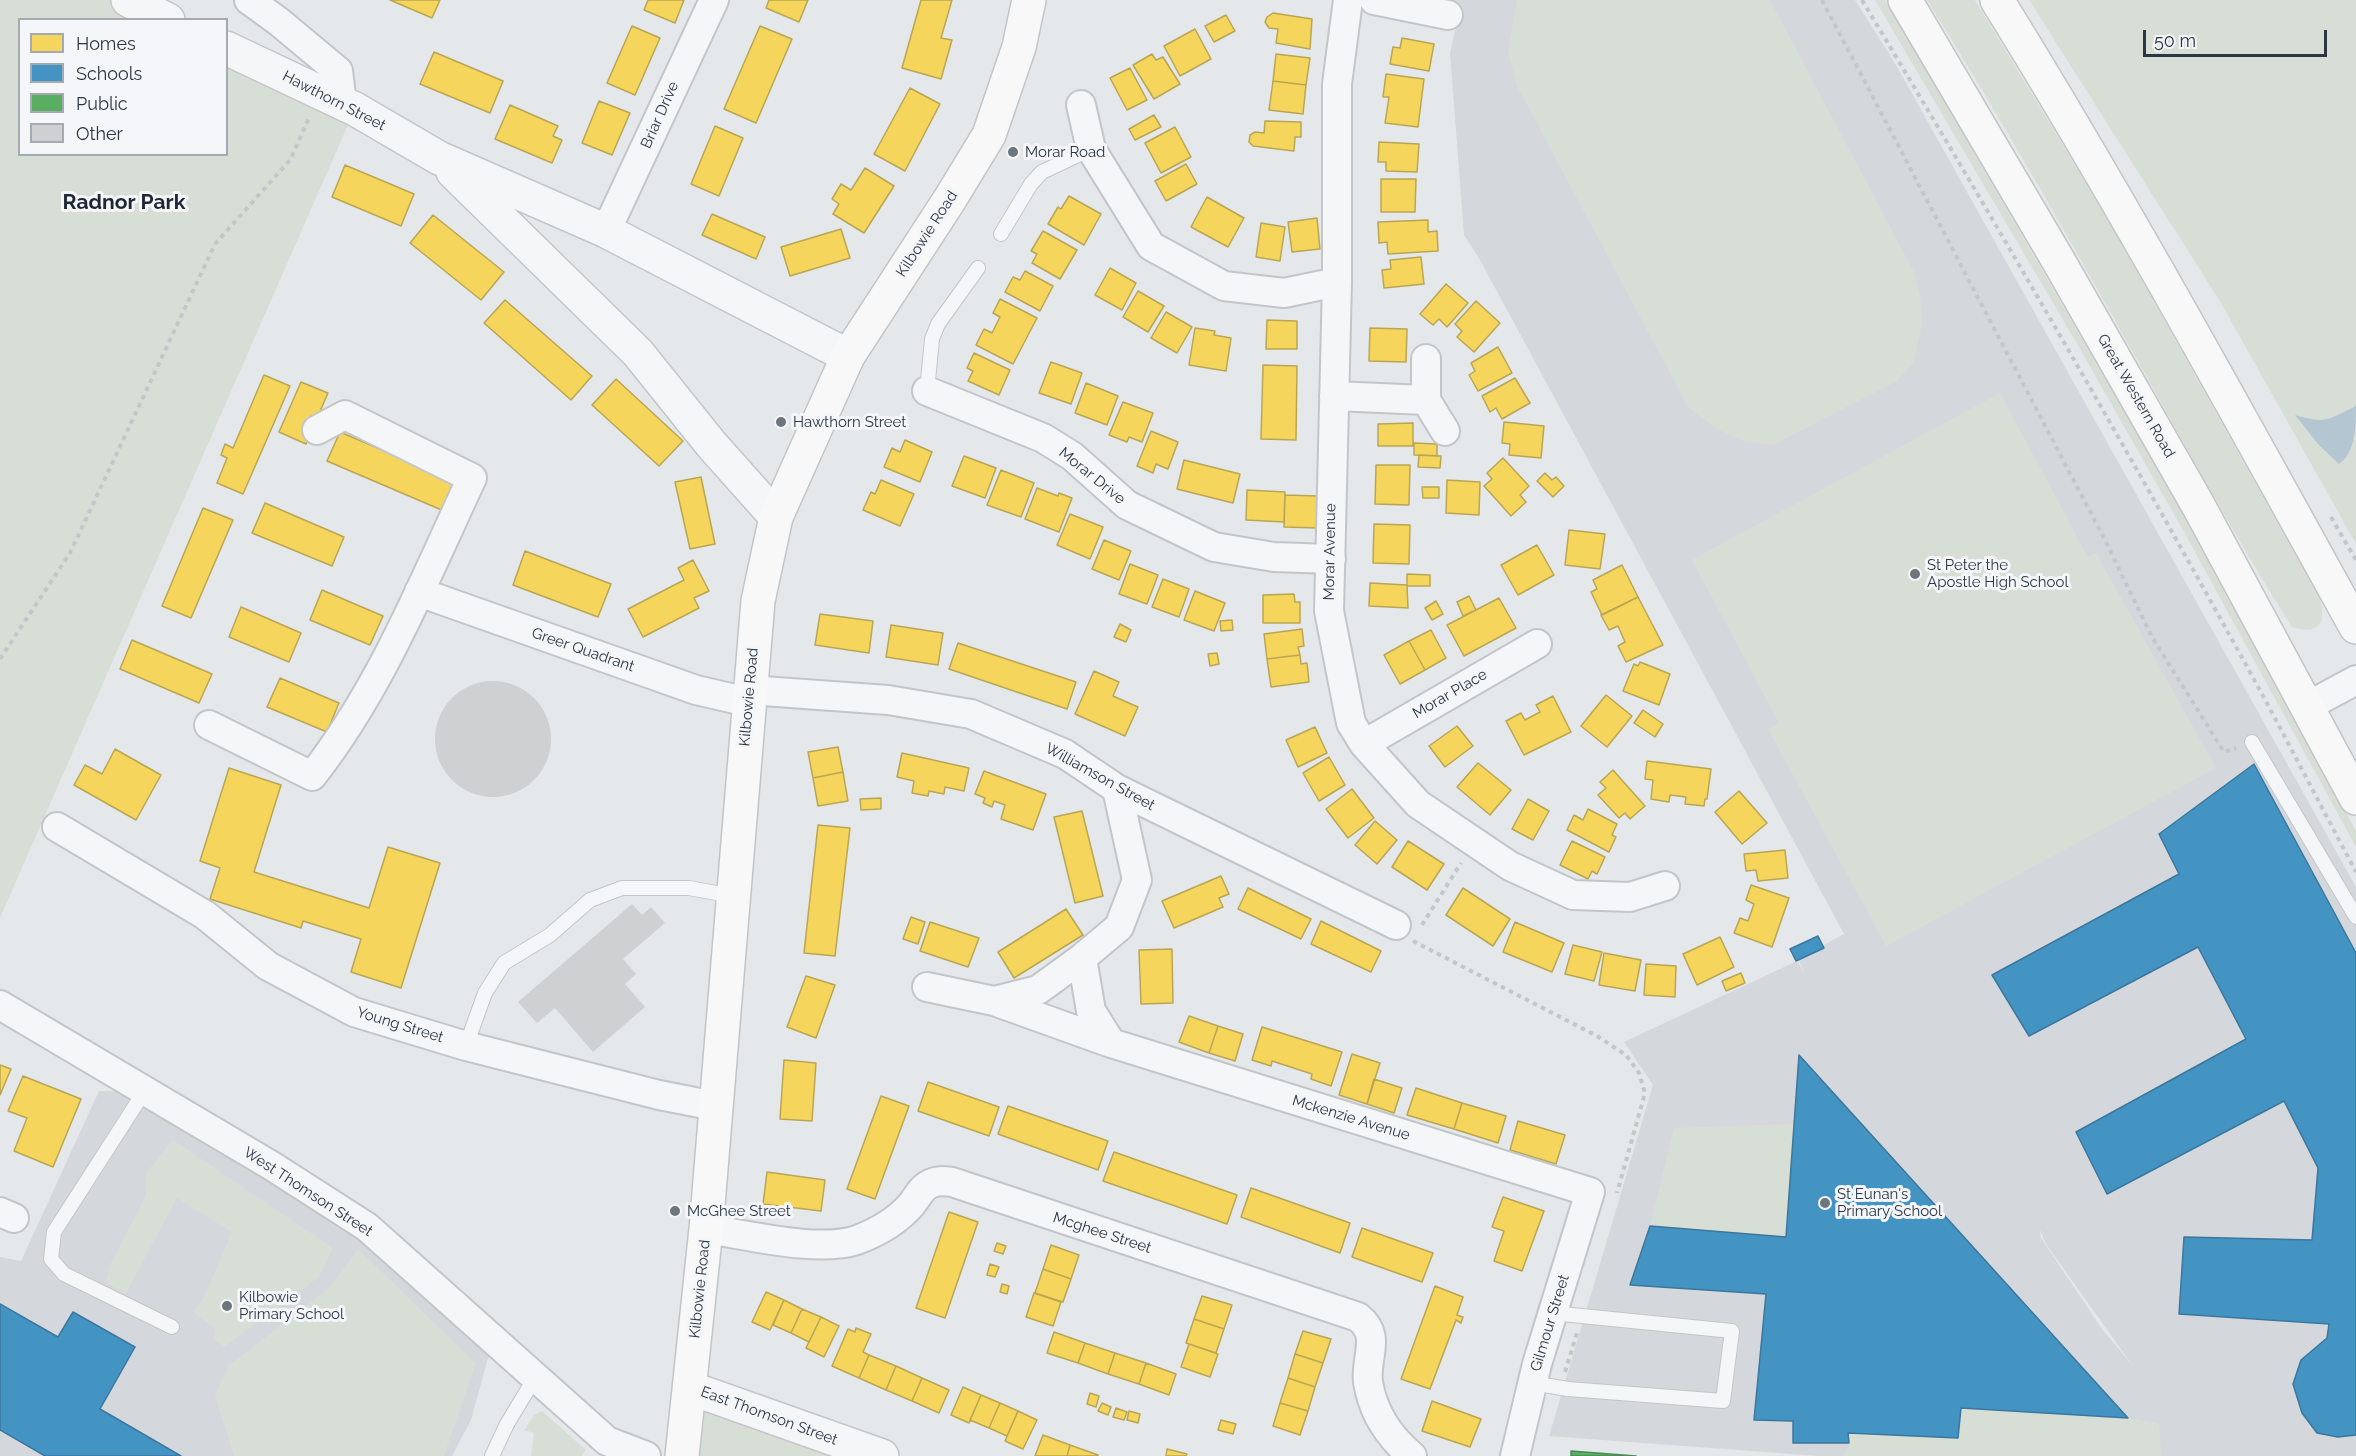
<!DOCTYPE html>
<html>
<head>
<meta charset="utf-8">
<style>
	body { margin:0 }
	#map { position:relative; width:2356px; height:1456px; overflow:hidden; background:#e5e8ea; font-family:Raleway,sans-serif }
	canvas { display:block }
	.legend { position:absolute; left:18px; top:18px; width:210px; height:138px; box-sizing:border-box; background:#f4f6f9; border:2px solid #a4aab0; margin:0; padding:8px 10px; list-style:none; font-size:18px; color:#2c3743 }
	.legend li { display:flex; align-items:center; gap:12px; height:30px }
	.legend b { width:30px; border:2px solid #a4aab0 }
	.scale { position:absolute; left:2143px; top:30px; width:184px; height:27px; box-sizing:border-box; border:3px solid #2c3743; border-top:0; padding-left:8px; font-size:18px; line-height:21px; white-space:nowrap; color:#2c3743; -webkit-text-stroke:4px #f4f6f9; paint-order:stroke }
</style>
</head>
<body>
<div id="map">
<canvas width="2356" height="1456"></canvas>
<ul class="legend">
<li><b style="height:16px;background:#f6d55c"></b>Homes</li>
<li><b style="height:16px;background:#4393c3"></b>Schools</li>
<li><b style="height:16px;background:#5aae61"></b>Public</li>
<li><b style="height:16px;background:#ced0d2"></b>Other</li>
</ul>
<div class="scale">50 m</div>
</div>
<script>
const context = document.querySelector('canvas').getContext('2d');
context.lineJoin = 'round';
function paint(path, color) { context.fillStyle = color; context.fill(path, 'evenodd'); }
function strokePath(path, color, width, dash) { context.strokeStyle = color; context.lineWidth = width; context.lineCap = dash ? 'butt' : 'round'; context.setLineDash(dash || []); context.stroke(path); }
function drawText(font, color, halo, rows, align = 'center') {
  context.font = font + ' Raleway,sans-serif'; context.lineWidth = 6; context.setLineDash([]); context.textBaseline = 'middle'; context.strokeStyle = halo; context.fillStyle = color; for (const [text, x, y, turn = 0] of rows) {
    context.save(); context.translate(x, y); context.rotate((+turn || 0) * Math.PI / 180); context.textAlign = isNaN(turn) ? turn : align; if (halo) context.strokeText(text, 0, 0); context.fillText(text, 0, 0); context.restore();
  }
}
const built = new Path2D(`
	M1453 0H1855L1896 65 2356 887V1456H1818L1549 1436 1653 1085 1624 1042 1797 961 1804 972 1798 959 1844 934 1480 260 1464 235 1450 53 1459 13ZM2040 1230 2046 1244 2133 1366 2102 1329 2041 1238Z
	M99 1091 144 1092 272 1166 504 1351 488 1358 471 1420 452 1456H0V1257L21 1261Z`);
const green = new Path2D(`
	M0 0H128L168 19 20 20V154H226L227 48 355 109 0 918Z
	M1517 0H1770L1914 272 1920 294 1922 324 1913 363 1897 381 1773 445 1746 442 1715 428 1688 407 1517 86 1508 52Z
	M1875 0H1885L1886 2 2191 526 2356 831V847L2184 532 2080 349Z
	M1927 0H1975L2106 216 2319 597C2328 622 2319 636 2292 627 2228 526 2172 421 2113 317 2053 210 1992 104 1927 0Z
	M2029 0H2356V544L2221 303Z
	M2000 393 2088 557 2096 553 2216 768 1886 946 1768 729 1779 723 1692 560Z
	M1794 1124 1786 1237 1650 1226 1674 1128Z
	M173 1140 333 1248 319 1277 224 1347 214 1339 216 1330 193 1312 203 1299 232 1232 177 1198 125 1295 106 1282 110 1265 146 1195V1173Z
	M358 1249 476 1363 444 1456H234L215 1396 228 1366 329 1288Z
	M690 1388 882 1456H682Z
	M1961 1408 2128 1418 2159 1424 2161 1456H1843L1849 1443 1848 1433 1958 1438Z
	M542 1411 586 1450 581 1456H531L534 1433 524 1430 534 1415Z`);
const water = new Path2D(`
	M2356 406C2356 426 2356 452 2339 464L2318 444 2295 415C2327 424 2327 420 2356 406Z`);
const homes = new Path2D(`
	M390 0H440L432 18Z
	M648 0H684L675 23 644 10Z
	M769 0H808L799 22 766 8Z
	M921 0H952L941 38 952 40 941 79 902 68Z
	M1273 13 1312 19 1310 49 1276 43 1278 29 1269 28 1265 22 1267 17Z
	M1226 15 1235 31 1214 42 1205 26Z
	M632 26 660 38 635 95 607 83Z
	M760 26 792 39 756 123 724 109Z
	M1195 29 1211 59 1180 76 1164 46Z
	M1402 38 1434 44 1429 71 1390 64 1393 47 1400 48Z
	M434 52 503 81 490 113 420 84Z
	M1152 54 1156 60 1163 57 1180 84 1154 99 1133 65Z
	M1276 54 1310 58 1306 85 1273 81Z
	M1130 68 1147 100 1127 110 1110 78Z
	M1386 74 1424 79 1418 127 1385 123 1389 97H1383Z
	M1273 81 1306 85 1303 114 1269 110Z
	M910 88 940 104 905 171 874 154Z
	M599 101 630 113 612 155 582 143Z
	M510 105 558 126 553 136 562 140 552 163 495 139Z
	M1154 115 1161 127 1135 140 1129 129Z
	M1265 121 1301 122V137H1295L1294 151 1253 146 1249 142 1250 135 1255 132 1264 133Z
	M715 126 743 138 719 196 691 184Z
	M1175 127 1191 157 1161 173 1145 143Z
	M1379 142 1419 144 1417 172 1386 171V162H1378Z
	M1186 164 1197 184 1166 201 1155 181Z
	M345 165 414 194 401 226 332 197Z
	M865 168 894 186 864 233 833 214 839 204 832 199 841 184 851 190Z
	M1381 179H1416L1415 212H1381Z
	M1069 196 1101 214 1084 245 1048 224 1058 207 1061 209Z
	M1207 197 1244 218 1228 247 1191 227Z
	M712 214 765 237 756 259 702 235Z
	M433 215 504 272 481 300 410 243Z
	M1317 218 1320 249 1292 252 1288 222Z
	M1428 220V232L1437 231 1438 251 1388 254 1387 242 1379 243 1378 222Z
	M1261 223 1285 227 1280 261 1256 257Z
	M841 229 850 258 790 276 781 247Z
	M1043 231 1077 250 1060 279 1032 263 1037 254 1031 251Z
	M1421 257 1424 284 1384 288 1382 270 1391 269 1390 260Z
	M1110 268 1136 283 1122 310 1095 295Z
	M1025 271 1053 286 1040 311 1005 292 1013 277 1020 280Z
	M1446 284 1468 303 1447 327 1439 319 1433 325 1420 314Z
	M1138 291 1164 306 1148 332 1123 317Z
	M1000 299 1037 318 1013 364 976 345 984 329 992 333 1000 317 993 313Z
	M505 300 592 376 571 400 484 323Z
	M1476 301 1500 323 1474 352 1457 337 1462 331 1455 324Z
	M1166 312 1192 327 1177 353 1151 338Z
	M1267 320 1297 321V349H1266Z
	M1195 328 1215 331 1214 335 1231 338 1226 371 1189 365Z
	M1370 328 1407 329 1406 362 1369 361Z
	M1498 347 1512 373 1478 391 1469 375 1475 371 1471 363Z
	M974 353 1010 370 999 395 968 381 973 371 967 368Z
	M1051 362 1082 373 1071 404 1039 393Z
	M1263 365 1297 366 1296 440 1261 439Z
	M264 375 290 386 243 494 217 483 227 458 221 455 225 444 233 448Z
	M1515 378 1530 403 1502 419 1496 408 1490 412 1482 396Z
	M616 379 683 441 659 466 592 405Z
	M301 382 328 393 306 444 279 432Z
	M1086 383 1118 396 1107 425 1075 413Z
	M1123 402 1153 413 1142 442 1129 437 1127 442 1109 435Z
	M1504 422 1544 426 1541 458 1509 455 1510 444 1502 443Z
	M1413 423V446H1378V424Z
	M1151 431 1178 442 1168 469 1156 464 1153 473 1137 466Z
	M340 432 457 482 444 511 327 461Z
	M905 440 932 452 920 482 884 467 892 448 900 452Z
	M1414 443 1437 444V456L1414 455Z
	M1419 455 1441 456 1440 468 1418 467Z
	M964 456 996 468 985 498 952 486Z
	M1503 458 1529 486 1520 495 1526 502 1511 516 1484 486 1492 479 1487 473Z
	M1184 460 1240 474 1233 503 1177 489Z
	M1376 465H1410L1409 505 1375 504Z
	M1001 470 1034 483 1021 517 987 505Z
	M1545 473 1552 480 1556 477 1564 486 1553 497 1537 481Z
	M701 477 715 544 690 549 675 482Z
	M881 480 914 494 900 526 863 510 871 492 875 494Z
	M1447 480 1480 482 1479 515 1446 513Z
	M1422 487H1439V498H1423Z
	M1037 488 1058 496 1059 493 1072 498 1059 532 1025 519Z
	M1247 490 1285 492 1284 522 1246 520Z
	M1285 495 1318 496 1317 528 1284 527Z
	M265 503 344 537 332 566 252 533Z
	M203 508 233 520 191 618 162 606Z
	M1070 514 1103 527 1090 559 1057 545Z
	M1374 524 1410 525 1409 564 1373 563Z
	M1569 530 1605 534 1600 569 1565 565Z
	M1104 540 1131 551 1119 580 1092 569Z
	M1537 545 1554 575 1518 595 1501 565Z
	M525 551 611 584 598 617 513 585Z
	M693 560 709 591 694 598 699 608 643 637 628 609 684 580 678 568Z
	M1130 564 1158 575 1147 604 1119 594Z
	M1622 565 1638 597 1602 615 1591 592 1597 589 1593 580Z
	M1407 574 1430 575V586H1407Z
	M1163 579 1189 589 1179 617 1152 607Z
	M1370 583 1407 585 1408 608 1369 606Z
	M322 590 383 616 370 645 310 620Z
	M1195 591 1225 603 1214 631 1184 620Z
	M1294 594 1295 602H1300V623H1263V595Z
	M1469 596 1476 610 1463 616 1457 602Z
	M1638 597 1663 645 1626 662 1618 646 1625 642 1618 626 1609 630 1601 615Z
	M1499 598 1516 628 1464 656 1447 625Z
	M1436 601 1443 614 1432 620 1425 608Z
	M241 607 301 633 289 662 229 637Z
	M820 614 873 621 869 653 815 645Z
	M1232 620 1233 630 1221 631 1220 621Z
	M1120 624 1131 630 1126 642 1114 637Z
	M891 625 943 633 938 665 886 657Z
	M1302 629 1304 646 1298 647 1300 655 1267 659 1264 634Z
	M1431 630 1446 658 1425 670 1409 641Z
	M132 640 212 674 199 703 120 669Z
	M1409 641 1425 670 1400 684 1384 655Z
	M958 643 1076 682 1067 709 949 669Z
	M1217 653 1219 664 1210 666 1208 654Z
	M1300 655 1301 664 1307 663 1309 682 1271 687 1267 659Z
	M1640 662 1670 674 1659 705 1623 691 1634 664 1638 666Z
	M1094 671 1119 682 1113 696 1138 707 1125 736 1075 714Z
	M280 678 339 703 327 732 267 707Z
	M1606 695 1632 716 1607 747 1581 726Z
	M1553 696 1571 732 1524 755 1506 721 1521 713 1525 720 1540 712 1536 705Z
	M1643 710 1663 724 1655 737 1634 723Z
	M1457 726 1473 746 1445 767 1429 746Z
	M1315 727 1327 753 1298 767 1286 740Z
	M838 747 843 772 813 778 808 752Z
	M115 749 161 775 136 820 74 785 85 765 102 774Z
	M902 753 969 768 964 791 945 787 944 794 929 791 928 796 912 793 914 781 897 777Z
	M1329 757 1345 785 1319 801 1303 773Z
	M1647 761 1711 769 1707 799H1705L1704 806 1685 804 1686 797 1670 795 1669 802 1651 799 1653 780 1645 779Z
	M1478 763 1511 790 1490 815 1457 787Z
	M229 768 281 785 254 872 369 908 388 847 440 863 401 988 351 972 361 939 303 921 301 928 210 899 220 868 200 861Z
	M1613 770 1645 806 1630 819 1625 813 1619 818 1598 795 1606 788 1600 782Z
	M984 771 1046 794 1033 830 1001 819 1005 805 994 801 992 807 983 803 985 798 975 794Z
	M843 772 848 801 818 806 813 778Z
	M1352 789 1374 818 1348 838 1326 809Z
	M1739 791 1767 823 1742 844 1715 812Z
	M881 798V809L861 810 860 799Z
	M1528 799 1549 811 1533 840 1512 829Z
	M1588 809 1617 824 1612 835 1616 837 1609 852 1567 830 1574 815 1583 820Z
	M1082 811 1103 896 1075 903 1054 817Z
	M1375 821 1397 840 1377 864 1355 845Z
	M818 825 850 828 835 956 804 953Z
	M1408 841 1444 864 1427 890 1392 867Z
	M1572 841 1605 857 1597 874 1592 871 1588 879 1560 865Z
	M1785 850 1788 878 1758 881 1756 870 1746 871 1744 854Z
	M1221 876 1229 894 1219 898 1223 907 1174 928 1162 901Z
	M1751 885 1789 898 1772 947 1734 933 1740 918 1748 921 1754 904 1746 900Z
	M1248 888 1311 919 1301 939 1238 909Z
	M1463 888 1510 919 1493 946 1446 915Z
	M1066 909 1083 935 1014 978 998 952Z
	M911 917 925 922 918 944 903 939Z
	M1321 921 1381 951 1371 972 1311 944Z
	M930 922 979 938 968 967 920 951Z
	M1515 922 1564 943 1552 972 1503 952Z
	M1720 937 1734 967 1697 985 1683 954Z
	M1573 945 1602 952 1594 981 1565 974Z
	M1172 949 1173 1003 1141 1004 1139 950Z
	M1604 953 1641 960 1635 991 1599 985Z
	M1646 964 1676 966 1675 997 1644 995Z
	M1741 973 1745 983 1726 991 1722 981Z
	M806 976 835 985 816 1038 787 1027Z
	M1189 1016 1218 1026 1209 1053 1179 1042Z
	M1218 1026 1243 1034 1235 1061 1209 1053Z
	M1262 1027 1342 1052 1331 1086 1311 1079 1312 1074 1272 1061 1271 1066 1252 1060Z
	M1352 1054 1380 1063 1367 1104 1339 1095Z
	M784 1060 816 1063 812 1121 780 1119Z
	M0 1065 11 1069 0 1095Z
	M23 1076 81 1099 53 1167 14 1151 27 1118 8 1111Z
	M1374 1079 1402 1088 1394 1113 1367 1104Z
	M928 1082 999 1107 989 1136 918 1111Z
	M1416 1088 1462 1103 1454 1129 1407 1115Z
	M881 1096 909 1106 875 1199 847 1189Z
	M1462 1103 1506 1116 1498 1143 1454 1129Z
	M1008 1106 1108 1141 1098 1170 998 1134Z
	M1518 1121 1565 1135 1556 1164 1510 1150Z
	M1114 1152 1237 1195 1227 1224 1103 1181Z
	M767 1172 825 1180 821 1211 763 1204Z
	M1251 1188 1350 1223 1340 1253 1241 1217Z
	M1503 1197 1544 1211 1522 1271 1494 1261 1504 1231 1492 1227Z
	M949 1212 978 1222 945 1318 916 1308Z
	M1362 1228 1433 1253 1422 1282 1352 1257Z
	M997 1243 1006 1246 1003 1254 994 1251Z
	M1051 1245 1079 1255 1071 1279 1043 1269Z
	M990 1264 999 1267 995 1277 987 1275Z
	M1043 1269 1071 1279 1063 1302 1035 1293Z
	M1002 1284 1009 1286 1007 1294 1000 1292Z
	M1435 1286 1463 1297 1457 1315 1463 1317 1461 1323 1456 1320 1430 1389 1401 1379Z
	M766 1292 784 1300 770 1330 752 1322Z
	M1034 1293 1061 1302 1053 1326 1026 1317Z
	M1202 1296 1232 1305 1224 1329 1194 1319Z
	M784 1300 802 1309 791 1333 773 1325Z
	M802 1309 821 1317 809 1342 791 1333Z
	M821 1317 839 1326 824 1357 806 1348Z
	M1194 1319 1224 1329 1216 1353 1186 1343Z
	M856 1328 871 1334 863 1352 869 1355 859 1378 832 1366 848 1329 855 1332Z
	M1303 1331 1331 1339 1323 1363 1295 1354Z
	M1054 1332 1085 1343 1078 1363 1047 1353Z
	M1085 1343 1115 1353 1108 1374 1078 1363Z
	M1189 1344 1218 1354 1210 1377 1181 1367Z
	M1115 1353 1146 1363 1139 1384 1108 1374Z
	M1295 1354 1323 1363 1315 1387 1288 1378Z
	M869 1355 896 1366 886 1390 859 1378Z
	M1146 1363 1176 1374 1169 1395 1139 1384Z
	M896 1366 922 1378 912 1401 886 1390Z
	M922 1378 949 1390 939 1413 912 1401Z
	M1288 1378 1315 1387 1308 1411 1280 1403Z
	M963 1387 981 1395 969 1423 951 1415Z
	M1090 1393 1099 1396 1096 1407 1087 1404Z
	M981 1395 1000 1403 989 1428 970 1420Z
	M1432 1401 1481 1419 1470 1447 1422 1431Z
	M1000 1403 1018 1411 1007 1436 989 1428Z
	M1102 1403 1111 1407 1108 1415 1098 1411Z
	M1280 1403 1308 1411 1300 1435 1273 1426Z
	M1116 1408 1127 1412 1124 1420 1113 1417Z
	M1018 1411 1037 1420 1023 1449 1005 1441Z
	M1129 1411 1140 1414 1138 1423 1127 1420Z
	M1221 1420 1236 1424 1233 1434 1218 1430Z
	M1043 1435 1070 1445 1067 1456H1035Z
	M1070 1445 1098 1455V1456H1067Z
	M1167 1449 1187 1454 1186 1456H1166Z`);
const schools = new Path2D(`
	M2254 764 2356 953V1435L2338 1437 2317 1433 2302 1413 2293 1384 2301 1360 2327 1338 2329 1324 2179 1314 2184 1237 2312 1240 2318 1168 2284 1101 2107 1194 2076 1132 2246 1039 2198 947 2029 1036 1992 975 2179 874 2159 834Z
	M1818 936 1824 948 1796 961 1790 949Z
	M1799 1055 2128 1418 1961 1408 1958 1438 1848 1433 1849 1443H1793V1421L1754 1420 1766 1294 1630 1285 1650 1226 1786 1237Z
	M0 1304 58 1337 73 1312 135 1347 100 1409 181 1456H45L0 1430Z`);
const public = new Path2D(`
	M1571 1451 1636 1456H1571Z`);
const building = new Path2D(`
	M435 739a58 58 0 1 1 116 0a58 58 0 1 1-116 0Z
	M632 904 642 915 651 907 665 923 623 959 636 974 625 984 645 1007 593 1052 555 1008 537 1023 518 1002Z`);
const path = new Path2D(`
	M1822 0 2105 540 2152 637 2224 752 2236 748
	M1862 0C1992 216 2118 433 2240 654 2280 726 2317 799 2356 872
	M2331 517 2356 560
	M0 659 70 553 215 244 290 160 309 118
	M1422 925 1461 863
	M1413 941 1597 1036 1626 1055 1639 1073 1645 1093 1617 1193
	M1565 1372 1577 1333`);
const service = new Path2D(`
	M1001 234 1031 184 1042 172 1091 149
	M927 391 932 339 938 324 978 268
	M2252 742 2356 917
	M466 1046 485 993 504 963 550 935 590 900 622 888H689L733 896
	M144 1092 54 1232 51 1259 64 1274 172 1327
	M1532 1383 1568 1389 1723 1401 1732 1331 1552 1313
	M492 1456 507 1424 536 1376`);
const minor = new Path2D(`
	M249 0 278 21 338 71 342 103
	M1348 0 1337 84V282L1329 611 1351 723 1364 744 1418 804 1510 866 1573 895 1630 897 1665 886
	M1374 0 1448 15
	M1081 105 1091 149 1151 246 1224 286 1284 293 1337 282
	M606 231 714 0
	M1426 359V400L1445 431
	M927 391 1043 438 1072 456 1127 505 1214 547 1274 557 1331 559
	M1334 396 1426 400
	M419 592 696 690 748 702
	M749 690 888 700 971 714 1065 754 1117 789 1396 925
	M2308 706 2356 680
	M209 725 312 776C382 687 424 580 472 478L345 415 317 430
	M1364 744 1537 644
	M57 827 205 915 268 966 354 1012 466 1046 659 1095 715 1106
	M1082 958 1091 1011 1111 1043
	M927 987 994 1001 1111 1043 1590 1192 1537 1364 1515 1456
	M994 1001 1038 990 1082 958 1119 927 1137 880 1117 789
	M0 1005 272 1166 367 1227 607 1441 646 1456
	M0 1212 14 1218
	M706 1229C749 1235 817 1253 857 1240 878 1232 897 1221 911 1205 917 1198 921 1188 930 1184 937 1180 944 1181 952 1182L1358 1317C1382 1336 1365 1356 1368 1382 1373 1413 1388 1436 1412 1456`);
const tertiary = new Path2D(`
	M128 0 168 20
	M226 48 355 109 439 158 606 231 848 356
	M453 172 638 353 711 444 776 517
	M690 1388 882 1456`);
const primary = new Path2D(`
	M1905 0 2058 260 2198 505 2356 798
	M1997 0C2124 205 2239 416 2356 627
	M682 1456 706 1229 758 601 776 517 848 356 950 199 989 135 1019 47 1029 0`);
const markers = [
	[1013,152,6,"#6d757d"],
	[781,422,6,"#6d757d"],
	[1915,574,6,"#6d757d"],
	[1825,1203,6,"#6d757d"],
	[675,1211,6,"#6d757d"],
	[227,1306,6,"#6d757d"]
];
const streetNames = [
	["Hawthorn Street",334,101,27],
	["Briar Drive",660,115,-66],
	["Kilbowie Road",927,234,-57],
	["Great Western Road",2136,396,60],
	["Morar Drive",1092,476,39],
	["Morar Avenue",1330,552,-89],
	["Greer Quadrant",583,650,19],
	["Morar Place",1450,694,-30],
	["Kilbowie Road",749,697,-85],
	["Williamson Street",1100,777,29],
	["Young Street",400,1025,17],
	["Mckenzie Avenue",1351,1118,17],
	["West Thomson Street",308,1192,33],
	["Mcghee Street",1102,1233,18],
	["Kilbowie Road",700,1289,-84],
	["Gilmour Street",1550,1323,-73],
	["East Thomson Street",769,1416,20]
];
const poiNames = [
	["Morar Road",1025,152],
	["Hawthorn Street",793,422],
	["St Peter the",1927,565],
	["Apostle High School",1927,582],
	["St Eunan's",1837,1194],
	["Primary School",1837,1211],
	["McGhee Street",687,1211],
	["Kilbowie",239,1297],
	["Primary School",239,1314]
];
const districtNames = [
	["Radnor Park",124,203]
];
paint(built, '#d4d8dd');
paint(green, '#d7ded6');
paint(water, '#b5c6d3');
paint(homes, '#f6d55c');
strokePath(homes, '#b9a654', 1.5);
paint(schools, '#4393c3');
strokePath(schools, '#3c779d', 1.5);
paint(public, '#5aae61');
strokePath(public, '#4c8a58', 1.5);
paint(building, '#ced0d2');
strokePath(service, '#c3c6c8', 16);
strokePath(minor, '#c3c6c8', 32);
strokePath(tertiary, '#c3c6c8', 36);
strokePath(primary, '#c2c5c8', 36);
strokePath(path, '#c3c7c9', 4, [4.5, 4.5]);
strokePath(service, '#f5f6f7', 14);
strokePath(minor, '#f5f6f7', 28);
strokePath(tertiary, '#f5f6f7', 33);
strokePath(primary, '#f8f8f8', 33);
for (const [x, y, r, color] of markers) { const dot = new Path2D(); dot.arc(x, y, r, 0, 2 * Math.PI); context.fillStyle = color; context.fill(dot); strokePath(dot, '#f4f6f9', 2); }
drawText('15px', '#2c3743', '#f4f6f9', streetNames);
drawText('15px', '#2c3743', '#f4f6f9', poiNames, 'left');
drawText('bold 21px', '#1e2834', '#f4f6f9', districtNames);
</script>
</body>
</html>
